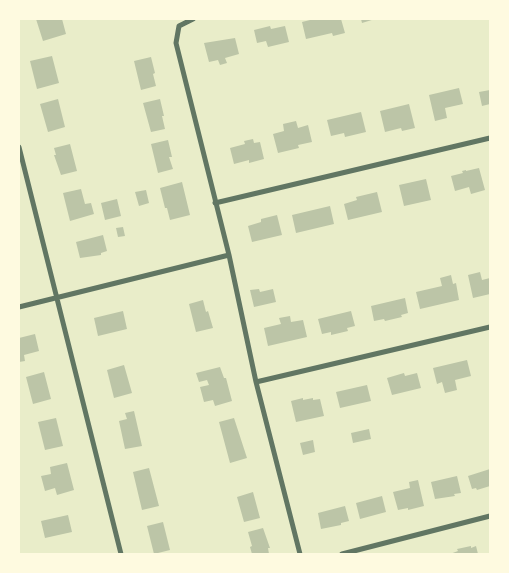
<!DOCTYPE html>
<html>
<head>
<meta charset="utf-8">
<style>
	body { margin:0 }
	#map { position:relative; width:509px; height:573px; overflow:hidden; background:#e9edc9; font-family:Literata,serif }
	canvas { display:block }
	.frame { position:absolute; inset:0; border:20px solid #fefae0; pointer-events:none }
</style>
</head>
<body>
<div id="map">
<canvas width="509" height="573"></canvas>
<div class="frame"></div>
</div>
<script>
const context = document.querySelector('canvas').getContext('2d');
context.lineJoin = 'round';
function paint(path, color) { context.fillStyle = color; context.fill(path, 'evenodd'); }
function strokePath(path, color, width, dash) { context.strokeStyle = color; context.lineWidth = width; context.lineCap = dash ? 'butt' : 'round'; context.setLineDash(dash || []); context.stroke(path); }
const building = new Path2D(`
	M36 19H62L66 34 43 41Z
	M314 19H341L345 33 333 36 332 33 306 39 302 22Z
	M361 19H375L362 23Z
	M270 26 271 29 285 26 289 42 268 47 266 41 257 43 254 30Z
	M235 38 239 54 225 58 227 63 220 65 218 60 209 62 204 43Z
	M52 56 59 83 37 89 30 61Z
	M151 57 155 73 153 74 156 86 141 90 134 61Z
	M459 88 463 104 445 108 447 118 435 121 429 95Z
	M490 90V104L482 106 479 92Z
	M58 99 65 127 48 132 40 104Z
	M160 99 164 116H162L165 129 151 132 143 103Z
	M409 104 415 128 402 131 401 128 385 132 380 111Z
	M361 112 366 132 345 137 344 133 331 136 327 120Z
	M296 121 298 128 308 125 312 142 298 145 299 148 278 153 273 134 284 131 283 124Z
	M253 139 254 143 260 142 264 159 249 163V160L234 164 230 148 245 144 244 141Z
	M168 140 172 157H169L173 169 158 173 151 144Z
	M70 144 77 171 61 175 54 155H56L54 148Z
	M479 168 485 190 471 194 469 187 455 191 451 176 463 173 462 171 466 170V171Z
	M426 179 431 200 404 206 399 185Z
	M182 182 190 215 170 220 167 208H165L160 188Z
	M81 189 85 204 91 203 94 214 70 221 63 193Z
	M146 190 149 203 139 206 135 192Z
	M377 192 382 212 348 220 344 204 357 200 356 197Z
	M117 199 121 216 105 220 101 203Z
	M330 206 334 224 296 233 292 215Z
	M277 215 282 235 252 242 248 226 261 222V219Z
	M123 227 125 236 118 237 116 228Z
	M103 235 107 251 101 253V255L80 258 76 242Z
	M480 272 482 280 490 278V294L473 298 468 275Z
	M451 275 453 284 456 283 459 300 420 309 416 292 442 286 440 278Z
	M259 289 260 292 273 289 276 302 254 307 250 290Z
	M405 298 408 313 401 315 402 317 385 321 384 319 374 321 371 306Z
	M203 300 206 312 208 311 213 328 196 332 189 304Z
	M123 311 127 329 98 336 94 318Z
	M351 311 355 326 347 328 348 331 331 335V332L322 334 318 319Z
	M290 316 291 322 303 320 307 337 268 346 264 328 281 324 279 318Z
	M35 334 39 351 24 355 25 361 19 362V338Z
	M467 360 471 376 455 380 457 390 445 393 442 382 437 384 433 368Z
	M124 365 132 393 114 398 107 370Z
	M220 367 224 378H226L232 401 215 406 213 400 204 402 200 387 209 385 207 380 199 382 196 373Z
	M44 372 51 399 33 404 26 377Z
	M404 373 405 376 417 373 421 388 392 395 387 378Z
	M367 385 371 401 340 408 336 392Z
	M303 398V400L313 398V400L320 399 324 416 296 422 291 401Z
	M134 411 142 446 125 449 119 421 127 419 125 413Z
	M56 418 63 446 45 450 38 422Z
	M234 418 247 458 230 463 219 422Z
	M369 429 371 439 353 443 351 433Z
	M313 440 315 452 303 455 300 443Z
	M67 463 74 490 57 495 55 488 45 491 41 476 51 474 50 467Z
	M149 468 159 506 142 510 133 472Z
	M490 469V486L477 490 476 488 472 489 468 476Z
	M457 476 461 493 454 494 455 496 435 499 431 482Z
	M418 480 424 506 408 510V508L398 510 393 492 410 488 409 482Z
	M253 492 260 518 244 522 237 497Z
	M382 496 386 512 360 519 356 503Z
	M345 506 349 521 341 523V525L321 529 318 513Z
	M68 515 72 532 45 538 41 521Z
	M163 522 170 550 154 554 147 526Z
	M263 528 270 548H268L269 554H252L250 547 252 546 248 532Z
	M471 546V548L476 546 478 554H450L458 551 457 549Z`);
const minor = new Path2D(`
	M193 19 179 26 176 43 229 255 256 382 490 327
	M19 147 121 554
	M215 203 490 138
	M19 307 229 255
	M256 382 300 554
	M342 554 490 516`);
paint(building, '#bcc5a7');
strokePath(minor, '#617663', 5);
</script>
</body>
</html>
